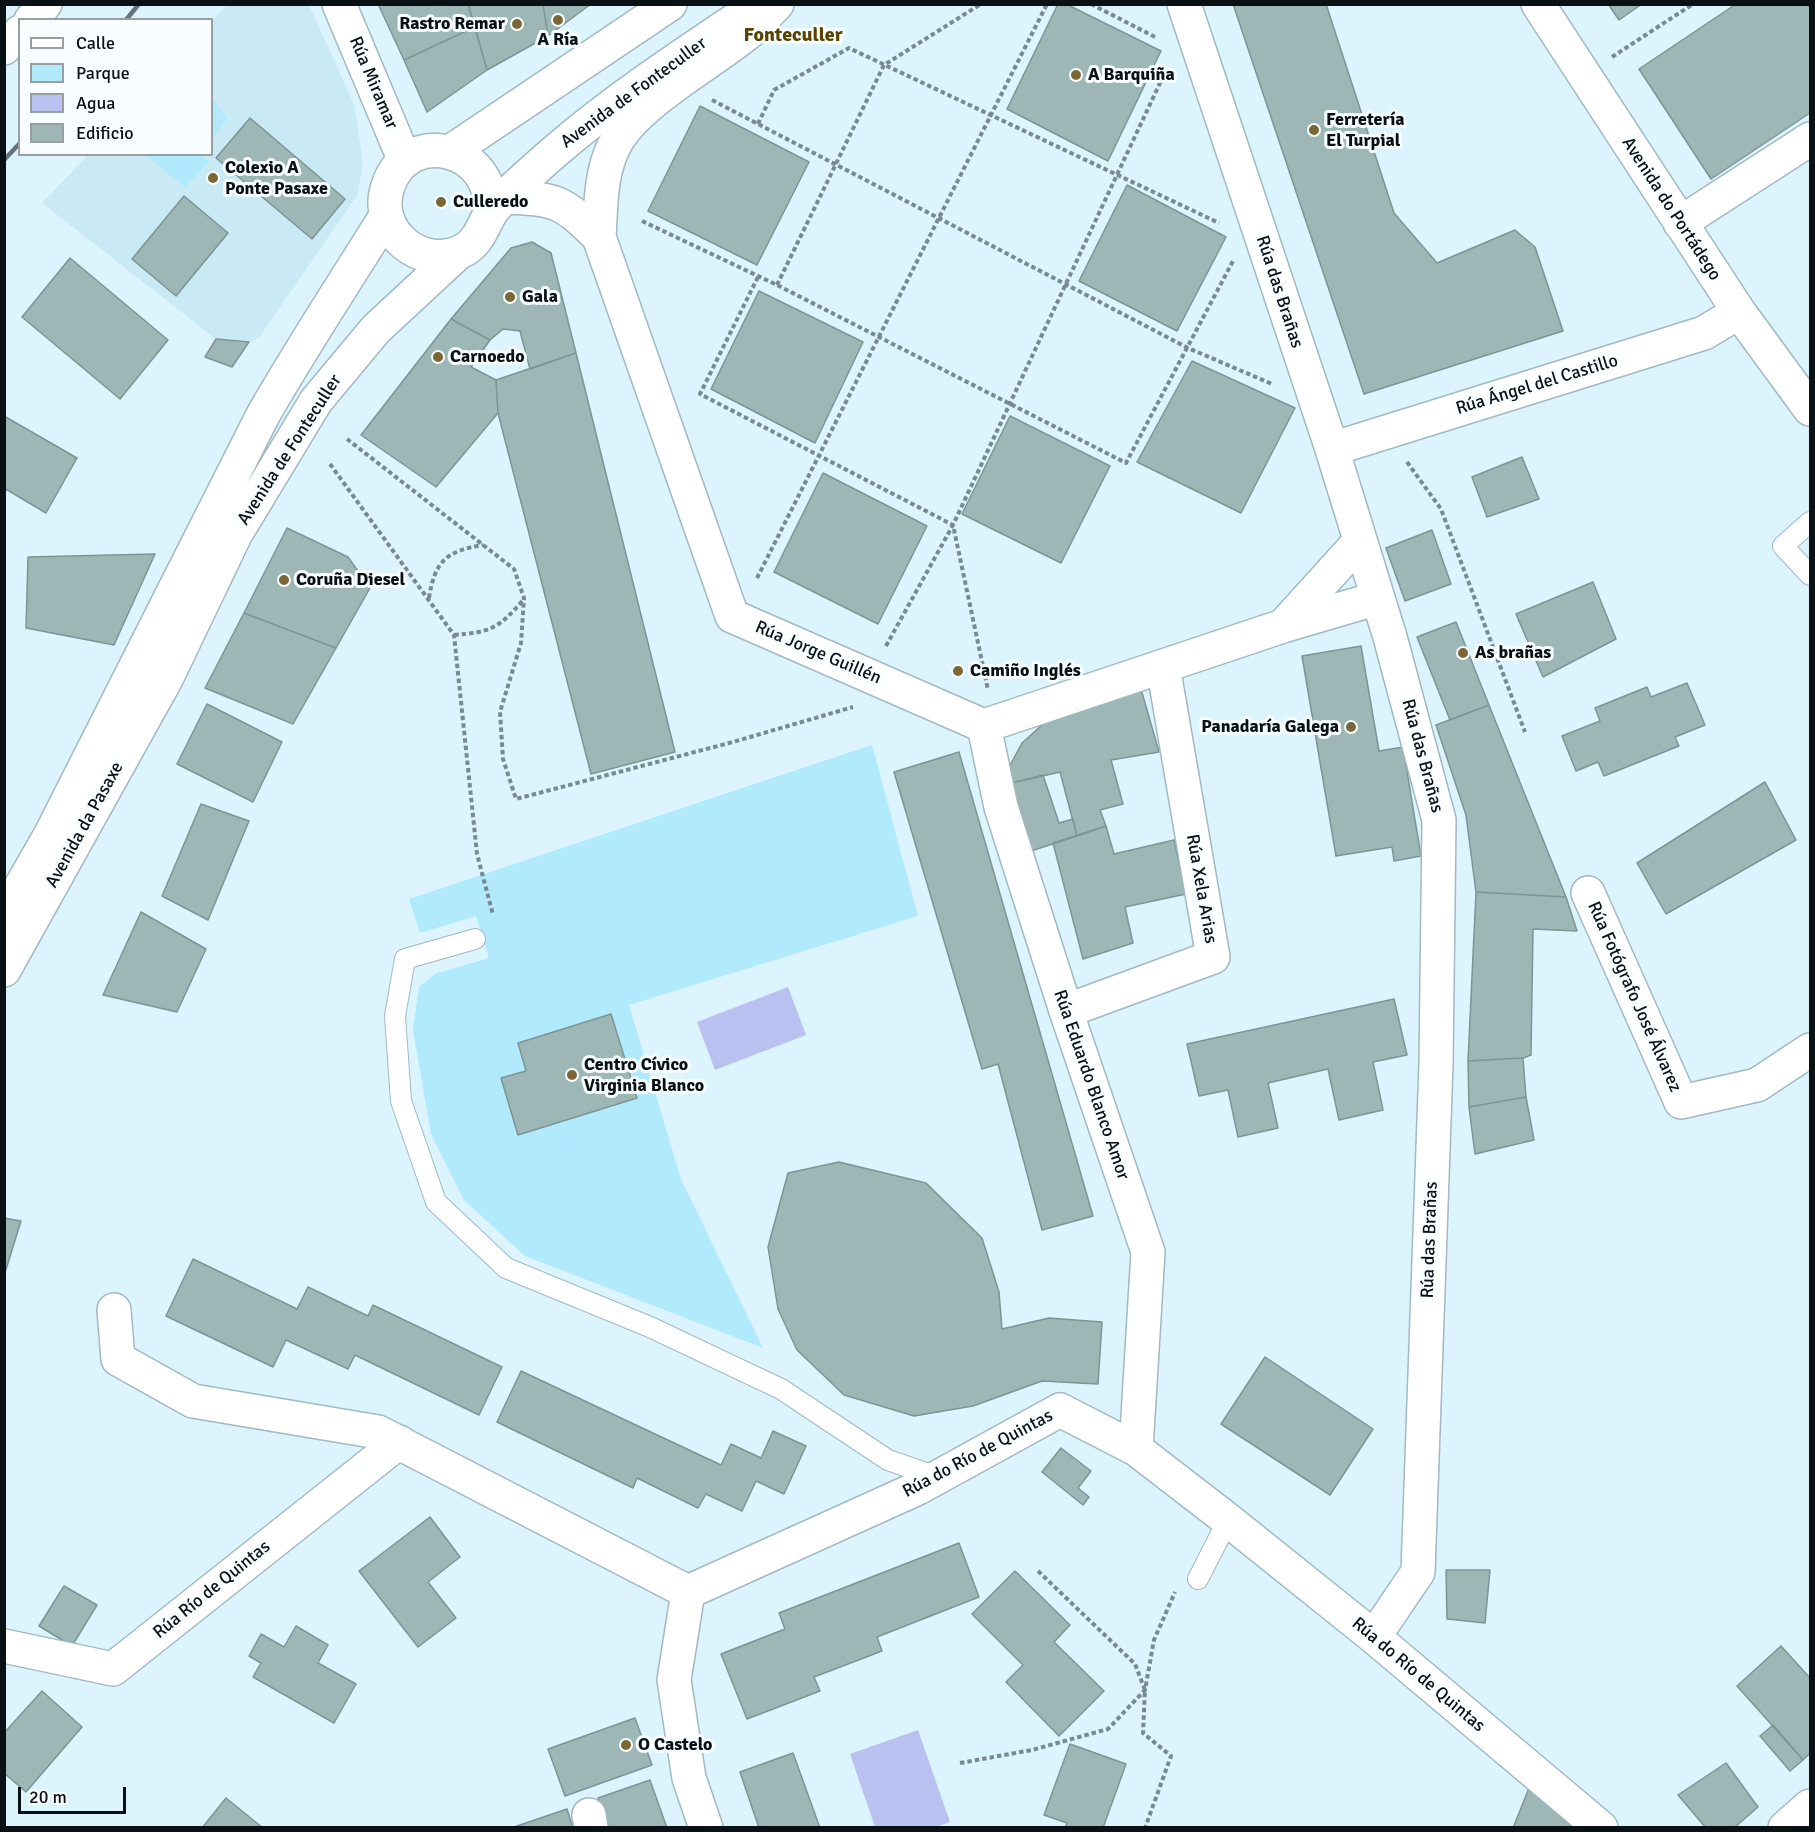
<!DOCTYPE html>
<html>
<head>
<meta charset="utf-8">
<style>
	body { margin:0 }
	#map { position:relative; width:1815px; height:1832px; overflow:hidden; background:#dcf4fd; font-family:Signika,sans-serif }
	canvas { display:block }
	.frame { position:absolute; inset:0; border:6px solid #091114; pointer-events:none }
	.legend { position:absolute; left:18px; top:18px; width:195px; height:138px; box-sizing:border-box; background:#f8fdff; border:2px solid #989fa1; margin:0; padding:8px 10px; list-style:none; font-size:18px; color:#091114 }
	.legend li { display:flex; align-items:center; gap:12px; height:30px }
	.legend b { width:30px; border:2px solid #989fa1 }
	.scale { position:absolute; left:18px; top:1787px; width:108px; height:27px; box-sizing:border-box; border:3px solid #091114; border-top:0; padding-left:8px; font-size:18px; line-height:21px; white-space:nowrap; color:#091114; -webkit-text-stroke:4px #f8fdff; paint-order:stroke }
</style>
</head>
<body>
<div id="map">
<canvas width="1815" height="1832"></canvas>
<div class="frame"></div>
<ul class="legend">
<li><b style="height:8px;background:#fff"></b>Calle</li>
<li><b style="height:16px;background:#b1e9fd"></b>Parque</li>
<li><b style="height:16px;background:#b8c1ef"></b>Agua</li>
<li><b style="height:16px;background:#9db7b6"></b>Edificio</li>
</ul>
<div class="scale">20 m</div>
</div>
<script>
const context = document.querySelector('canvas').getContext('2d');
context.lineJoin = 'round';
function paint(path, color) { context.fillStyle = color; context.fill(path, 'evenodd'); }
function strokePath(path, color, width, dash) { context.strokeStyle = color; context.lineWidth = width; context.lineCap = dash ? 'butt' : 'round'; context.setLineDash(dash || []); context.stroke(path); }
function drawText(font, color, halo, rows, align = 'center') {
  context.font = font + ' Signika,sans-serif'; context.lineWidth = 6; context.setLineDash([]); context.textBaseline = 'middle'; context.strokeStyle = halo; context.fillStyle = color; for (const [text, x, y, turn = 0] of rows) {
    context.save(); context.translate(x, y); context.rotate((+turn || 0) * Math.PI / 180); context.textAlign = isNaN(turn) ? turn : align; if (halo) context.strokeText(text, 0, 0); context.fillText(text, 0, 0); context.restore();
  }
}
const built = new Path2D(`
	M227 5H309L354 104 363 162 358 194 258 339 249 342 216 339 42 203 88 155 212 154V21Z`);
const green = new Path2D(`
	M212 97 227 119 212 139Z
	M146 155H202L209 162 185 187Z
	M872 745 918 916 629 1005 681 1179 763 1348 525 1256 464 1200 431 1134 413 1030 419 987 435 974 489 958 476 916 420 933 409 899Z`);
const water = new Path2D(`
	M788 987 806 1035 715 1070 697 1022Z
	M918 1730 950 1822 936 1827H875L850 1754Z`);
const building = new Path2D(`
	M378 4H468L475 27 404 60Z
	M468 4H543L548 36 487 70Z
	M543 4H591L548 36Z
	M1058 4H1066L1161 51 1108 161 1007 109Z
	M1233 4H1326L1394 213 1437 263 1515 230 1535 247 1563 331 1364 394Z
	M1608 4H1642L1619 20Z
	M1736 4H1808L1810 9V113L1711 179 1639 69Z
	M475 27 487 70 427 112 404 60Z
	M700 106 809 162 757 265 648 211Z
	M250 118 345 199 312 239 216 158Z
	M1127 185 1226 237 1177 331 1079 281Z
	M184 196 228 233 176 296 132 259Z
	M532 242 551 253 576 353 530 369 520 331 503 329 490 340 451 319 511 248Z
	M70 258 168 340 120 399 22 317Z
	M759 291 863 342 815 443 711 389Z
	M451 319 490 340 471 367 496 380 498 413 436 487 361 435Z
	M216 339 249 342 232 367 205 357Z
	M576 353 675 752 591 774 498 413 496 380Z
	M1192 361 1295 408 1241 513 1137 462Z
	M4 416 77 458 46 513 4 488Z
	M1010 416 1110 466 1061 563 962 514Z
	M1522 457 1539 499 1487 517 1472 477Z
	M823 473 927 526 878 624 774 572Z
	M287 528 348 557 370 588 336 648 244 613Z
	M1432 530 1451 584 1405 601 1386 548Z
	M155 554 114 645 26 628 28 557Z
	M1593 582 1616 639 1543 677 1516 614Z
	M244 613 336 648 293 724 205 688Z
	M1456 622 1489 705 1450 720 1417 637Z
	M1361 646 1379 751 1403 747 1421 856 1394 861 1392 847 1336 856 1302 656Z
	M1687 683 1705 725 1675 737 1679 746 1604 776 1598 762 1576 771 1562 736 1600 721 1595 708 1647 687 1651 697Z
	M1141 689 1159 752 1111 760 1123 804 1100 810 1106 826 1077 836 1060 772 1012 783 1007 771 1022 743 1062 707Z
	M207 704 282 742 253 802 177 764Z
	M1489 705 1566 897 1476 892 1466 815 1436 725Z
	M959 752 1093 1216 1042 1230 998 1064 982 1069 894 772Z
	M1043 775 1059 823 1073 819 1077 836 1031 851 1012 783Z
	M1765 782 1796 840 1666 914 1637 863Z
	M201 804 249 821 208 920 162 896Z
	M1106 826 1114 854 1174 840 1186 894 1125 907 1133 943 1083 959 1053 843Z
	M1476 892 1566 897 1577 931 1533 929 1531 1055 1523 1058 1468 1061Z
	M141 912 206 949 177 1012 103 995Z
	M1394 999 1407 1055 1373 1062 1383 1110 1339 1120 1328 1069 1268 1083 1278 1128 1238 1137 1228 1090 1199 1096 1187 1044Z
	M611 1014 637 1098 518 1135 501 1078 526 1071 518 1043Z
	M1523 1058 1526 1097 1469 1107 1468 1061Z
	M1526 1097 1534 1140 1475 1154 1469 1107Z
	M839 1162 926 1183 982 1238 999 1292 1002 1329 1049 1318 1102 1322 1098 1384 1042 1381 973 1406 914 1416 844 1395 797 1350 778 1309 768 1247 788 1173Z
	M4 1218 21 1221 4 1276Z
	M193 1259 297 1309 308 1287 368 1316 373 1305 502 1367 479 1415 355 1355 348 1369 286 1340 273 1367 166 1316Z
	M1265 1357 1373 1429 1330 1495 1221 1424Z
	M521 1371 721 1465 731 1444 761 1458 773 1431 806 1446 784 1494 756 1481 742 1511 706 1494 698 1508 637 1478 633 1488 497 1422Z
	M1061 1448 1091 1471 1078 1488 1089 1497 1083 1505 1042 1472Z
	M430 1517 460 1557 428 1582 456 1618 418 1647 359 1571Z
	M959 1543 979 1597 877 1637 882 1651 814 1677 820 1691 747 1719 721 1654 785 1629 779 1613Z
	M1446 1570H1490L1485 1623 1447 1619Z
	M1015 1571 1070 1625 1054 1642 1104 1691 1059 1736 1006 1682 1023 1665 972 1614Z
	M64 1586 97 1605 72 1646 39 1626Z
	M296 1626 328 1645 318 1663 356 1684 334 1723 253 1677 261 1663 249 1656 261 1634 284 1647Z
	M1781 1646 1810 1678V1753L1803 1760 1737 1686Z
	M42 1691 82 1727 26 1792 4 1773V1733Z
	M635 1718 652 1765 565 1796 548 1749Z
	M1773 1725 1803 1760 1790 1771 1760 1736Z
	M1070 1744 1126 1764 1103 1828H1065L1067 1823 1044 1815Z
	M793 1753 820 1828H759L740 1772Z
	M1726 1763 1758 1807 1734 1828H1706L1678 1795Z
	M650 1780 667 1828H609L598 1798Z
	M1529 1788 1579 1828H1513Z
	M226 1798 263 1828H202Z
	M567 1809 573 1828H515L514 1827Z`);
const path = new Path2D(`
	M1091 4 1157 38
	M1612 57 1693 4
	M712 100 1188 348 1272 384
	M758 124 774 90 849 48 1219 223
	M642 221 777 285 1126 463 1233 261
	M758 277 700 394 953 525 1167 68
	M777 285 884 65 981 4
	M347 439 514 569 524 598 521 643 500 712 503 759 516 799 733 742 853 707
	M1407 462 1441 509 1525 732
	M330 464 454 635 477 854 493 915
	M757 578 1047 4
	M429 598C435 561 446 551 483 545
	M454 635C492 632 499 628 524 599
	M886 646 953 525 988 690
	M1038 1571 1135 1664 1145 1690 1143 1733 1171 1756 1145 1828
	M960 1763 1032 1750 1108 1729 1145 1690 1154 1640 1175 1592`);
const service = new Path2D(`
	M1810 522 1783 546 1810 575
	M475 939 405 959 395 1016 401 1101 436 1202 506 1268 650 1327 781 1389 888 1460 937 1477
	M1198 1579 1228 1520`);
const minor = new Path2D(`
	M339 4 405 161
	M777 4C766 15 756 27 744 36 708 65 634 105 614 146 600 174 601 206 599 237L732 616 984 726 1283 626 1378 598
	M1184 4 1332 449 1390 637 1439 820 1436 1064 1418 1572 1374 1637
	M1538 4 1739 312 1810 409
	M31 20 45 4
	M4 48 20 32
	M507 197C558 199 563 202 599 237
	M1680 223 1810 139
	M1332 449 1704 333 1739 312
	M1283 626 1360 541
	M984 726 1001 807 1066 1011 1148 1252 1136 1449
	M1588 893 1681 1102 1757 1085 1810 1050
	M1066 1011 1213 957 1163 666
	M114 1310 118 1359 193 1401 378 1432 688 1592
	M4 1646 113 1669 399 1442
	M589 1815 591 1828
	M706 1828 689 1778 674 1680 688 1592 918 1488 1060 1410 1136 1449 1228 1520 1374 1637 1601 1828`);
const secondary = new Path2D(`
	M450 152 670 4
	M490 214C497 148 408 125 388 186 372 231 422 273 464 250 479 241 482 228 490 214 497 202 545 160 559 148 621 95 691 50 759 4
	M4 916 51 834 263 415C302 347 345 282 386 216
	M4 970 166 679 235 535 316 401 376 329 458 253`);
const trunk = new Path2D(`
	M1785 1828 1810 1806`);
const rail = new Path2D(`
	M126 20 139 4
	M4 160 20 143`);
const markers = [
	[558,20,6,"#7b6736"],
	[517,24,6,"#7b6736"],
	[1076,75,6,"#7b6736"],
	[1314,130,6,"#7b6736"],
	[213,178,6,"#7b6736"],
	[441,202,6,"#7b6736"],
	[510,297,6,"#7b6736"],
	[438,357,6,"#7b6736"],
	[284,580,6,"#7b6736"],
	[1463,653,6,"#7b6736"],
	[958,671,6,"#7b6736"],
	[1351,727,6,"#7b6736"],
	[572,1075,6,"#7b6736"],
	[626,1745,6,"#7b6736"]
];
const poiNames = [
	["Rastro Remar",505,24,"right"],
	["A Ría",558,40,"center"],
	["A Barquiña",1088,75],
	["Ferretería",1326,120],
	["El Turpial",1326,141],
	["Colexio A",225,168],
	["Ponte Pasaxe",225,189],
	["Culleredo",453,202],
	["Gala",522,297],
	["Carnoedo",450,357],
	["Coruña Diesel",296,580],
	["As brañas",1475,653],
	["Camiño Inglés",970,671],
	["Panadaría Galega",1339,727,"right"],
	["Centro Cívico",584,1065],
	["Virginia Blanco",584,1086],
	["O Castelo",638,1745]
];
const streetNames = [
	["Rúa Miramar",373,83,67],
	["Avenida de Fonteculler",634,93,-36],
	["Avenida do Portádego",1671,209,57],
	["Rúa das Brañas",1279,292,72],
	["Rúa Ángel del Castillo",1537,385,-17],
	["Avenida de Fonteculler",290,450,-57],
	["Rúa Jorge Guillén",818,653,23],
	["Rúa das Brañas",1422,756,75],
	["Avenida da Pasaxe",85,825,-61],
	["Rúa Xela Arias",1201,889,80],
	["Rúa Fotógrafo José Álvarez",1634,997,66],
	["Rúa Eduardo Blanco Amor",1091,1085,71],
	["Rúa das Brañas",1430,1240,-88],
	["Rúa do Río de Quintas",978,1454,-28],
	["Rúa Río de Quintas",212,1590,-39],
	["Rúa do Río de Quintas",1418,1675,40]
];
const neighbourhoodNames = [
	["Fonteculler",793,36]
];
paint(built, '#c9e9f5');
paint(green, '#b1e9fd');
paint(water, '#b8c1ef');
paint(building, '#9db7b6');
strokePath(building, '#7c9594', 1.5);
strokePath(service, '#a2b9c1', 22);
strokePath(minor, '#a2b9c1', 36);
strokePath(secondary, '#a2b9c1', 36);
strokePath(trunk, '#a2b9c1', 36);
strokePath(path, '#78898f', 4, [4.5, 3]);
strokePath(service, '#fff', 20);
strokePath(minor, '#fff', 33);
strokePath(secondary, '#fff', 33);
strokePath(trunk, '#fff', 33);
strokePath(rail, '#65747a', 4.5);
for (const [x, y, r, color] of markers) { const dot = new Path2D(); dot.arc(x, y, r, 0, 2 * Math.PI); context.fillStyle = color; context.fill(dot); strokePath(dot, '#f8fdff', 2); }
drawText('bold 18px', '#091114', '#f8fdff', poiNames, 'left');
drawText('18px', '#091114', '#f8fdff', streetNames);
drawText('bold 20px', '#594301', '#f8fdff', neighbourhoodNames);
</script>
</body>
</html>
